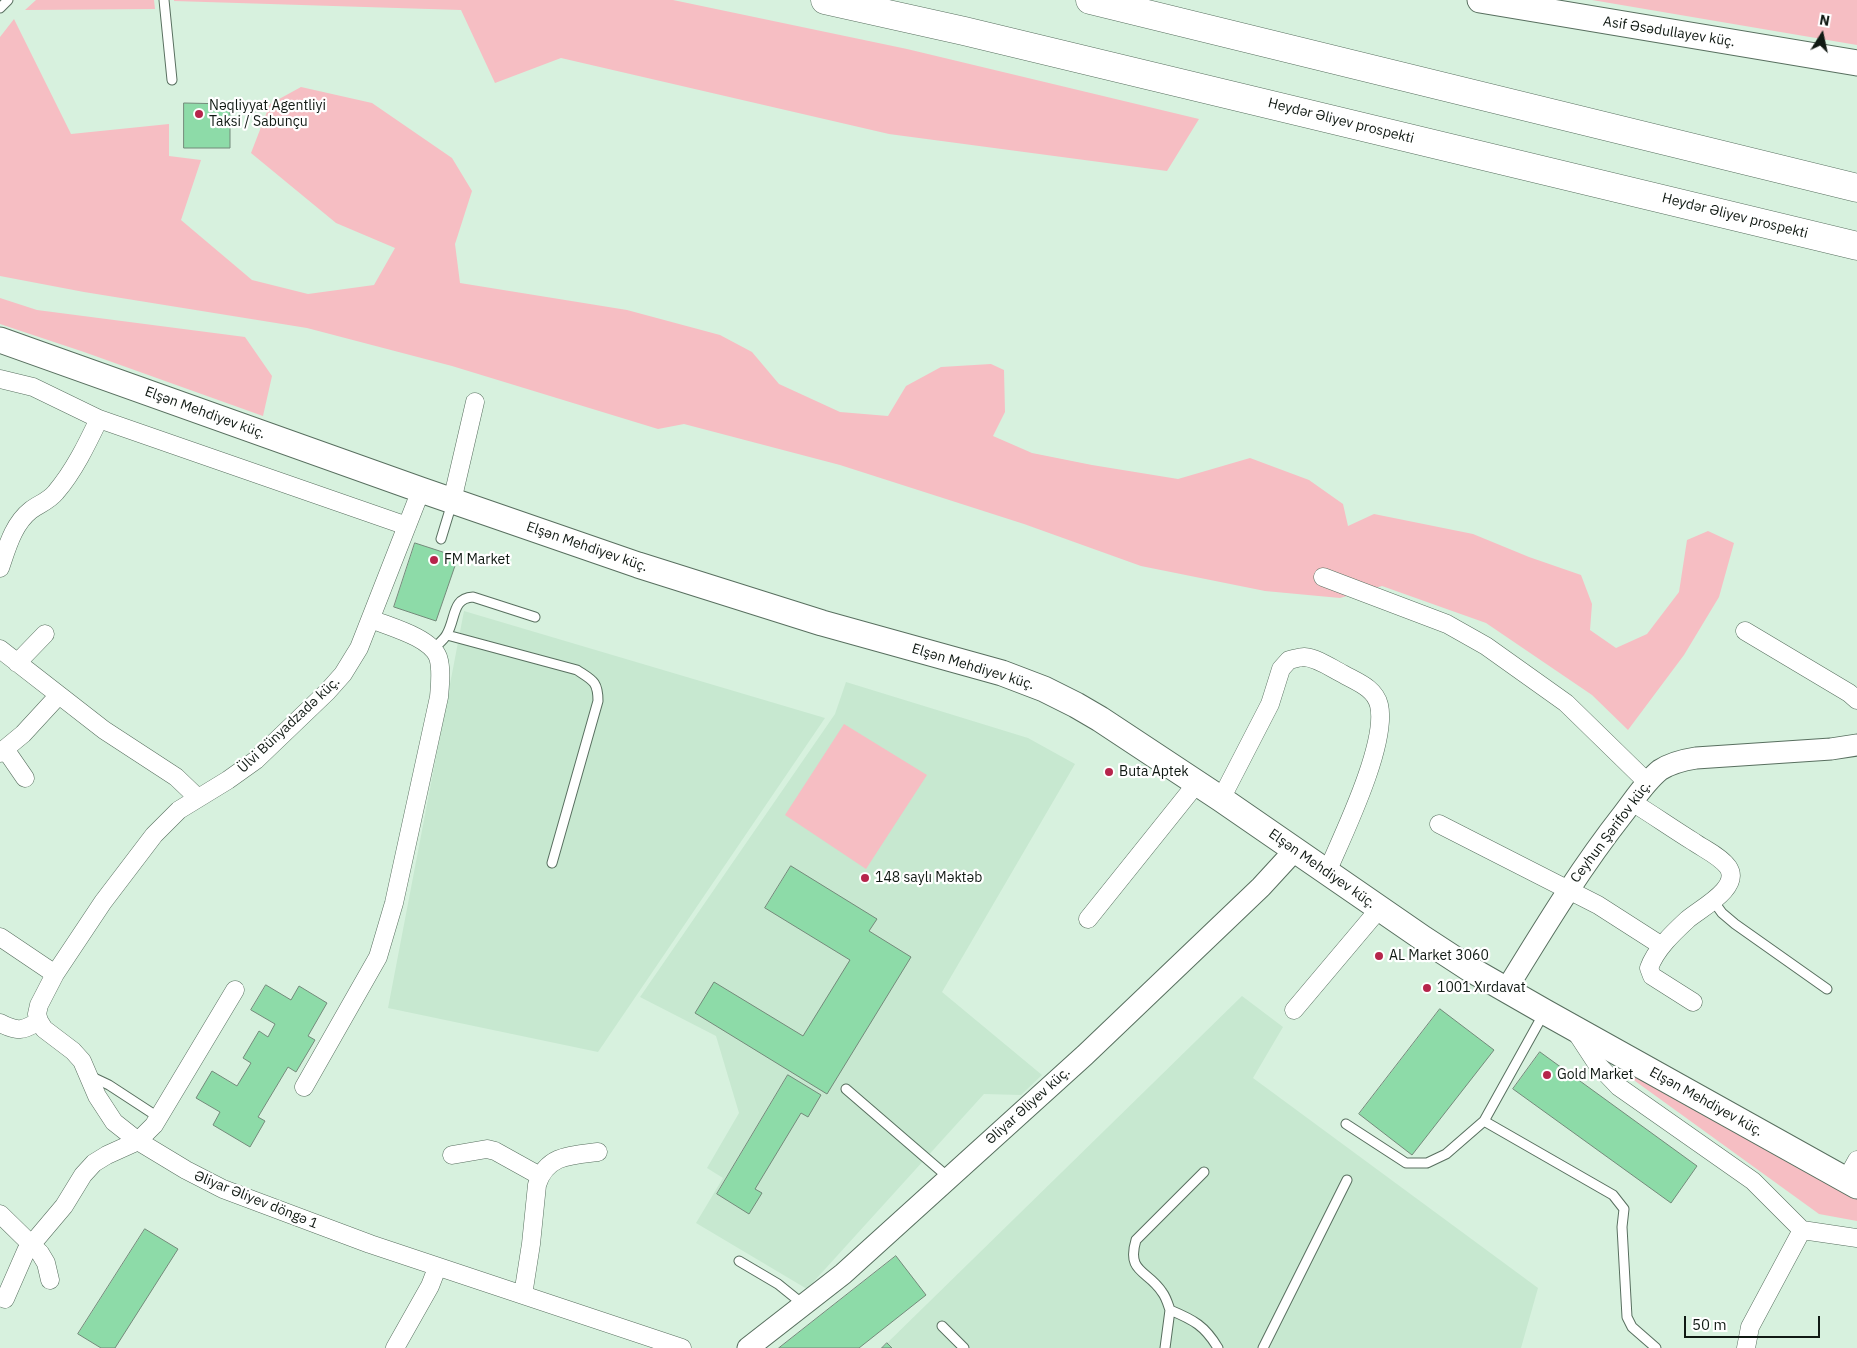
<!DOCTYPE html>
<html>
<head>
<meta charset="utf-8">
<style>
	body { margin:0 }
	#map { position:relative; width:1857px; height:1348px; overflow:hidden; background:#d7f1de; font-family:"IBM Plex Sans",sans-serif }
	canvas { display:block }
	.north { position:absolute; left:1797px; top:10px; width:50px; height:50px; -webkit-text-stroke:4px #fff; paint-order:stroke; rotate:10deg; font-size:14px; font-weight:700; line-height:20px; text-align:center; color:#101913 }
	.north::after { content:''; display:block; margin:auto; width:18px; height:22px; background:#101913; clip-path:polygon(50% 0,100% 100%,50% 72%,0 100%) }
	.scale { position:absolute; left:1684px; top:1316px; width:136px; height:22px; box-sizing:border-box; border:2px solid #101913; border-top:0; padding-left:6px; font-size:15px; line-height:18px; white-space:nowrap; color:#101913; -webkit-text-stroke:4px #fff; paint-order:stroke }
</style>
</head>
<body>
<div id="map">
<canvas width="1857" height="1348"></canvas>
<div class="north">N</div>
<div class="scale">50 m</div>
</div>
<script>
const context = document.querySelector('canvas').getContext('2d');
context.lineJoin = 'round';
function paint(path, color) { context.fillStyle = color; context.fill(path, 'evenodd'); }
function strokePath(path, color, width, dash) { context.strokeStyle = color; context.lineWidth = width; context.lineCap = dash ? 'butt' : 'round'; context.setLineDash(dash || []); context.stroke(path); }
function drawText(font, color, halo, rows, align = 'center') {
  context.font = font + ' "IBM Plex Sans",sans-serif'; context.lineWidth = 4.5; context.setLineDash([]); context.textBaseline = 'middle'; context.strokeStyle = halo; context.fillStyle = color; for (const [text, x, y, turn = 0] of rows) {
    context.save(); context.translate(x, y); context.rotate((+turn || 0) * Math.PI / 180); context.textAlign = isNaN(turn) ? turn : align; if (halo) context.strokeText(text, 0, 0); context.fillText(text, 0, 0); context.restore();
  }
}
const built = new Path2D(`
	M464 611 825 718 598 1052 388 1008Z
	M846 682 1028 738 1075 764 942 992 1042 1075 1021 1095 984 1094 807 1289 696 1223 723 1178 707 1168 739 1113 716 1036 640 997 835 714Z
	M1242 996 1283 1027 1253 1078 1538 1288 1521 1348H882Z`);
const green = new Path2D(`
	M36 0H154L155 9 25 10Z
	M174 0H673L907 49 1199 119 1167 171 889 134 561 58 495 83 461 10 174 1Z
	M1592 0H1857V45Z
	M14 19 71 134 169 124V156L201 160 181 220 252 280 308 294 374 285 395 248 336 223 251 153 270 104 301 87 372 103 452 158 472 191 455 244 460 283 627 310 720 335 752 352 779 384 840 412 888 416 906 386 941 367 991 364 1004 370 1005 412 993 436 1032 453 1092 465 1178 479 1250 458 1309 480 1343 504 1348 526 1374 514 1473 534 1529 557 1581 575 1592 604 1590 630 1616 648 1647 634 1679 592 1687 540 1708 531 1734 543 1719 597 1684 655 1628 730 1592 695 1486 623 1382 586 1340 598 1265 591 1141 566 1024 524 840 465 684 424 658 429 452 366 307 328 84 292 0 276V37Z
	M0 298 37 310 245 337 272 376 263 416 84 352 0 324Z
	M844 724 927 775 866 869 785 815Z
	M1626 1071 1857 1197V1221L1819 1214 1624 1073Z`);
const building = new Path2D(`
	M184 103 230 104V148H184Z
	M415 543 458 557 436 621 394 607Z
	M791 866 877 919 869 931 911 957 827 1094 695 1013 714 982 803 1036 850 960 765 908Z
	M266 985 291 1000 299 986 327 1003 308 1036 315 1040 296 1072 288 1067 258 1117 265 1121 250 1147 213 1125 220 1112 196 1098 212 1071 237 1086 251 1063 243 1058 259 1031 268 1037 275 1024 251 1010Z
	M1440 1009 1494 1050 1412 1155 1359 1114Z
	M1540 1052 1697 1166 1671 1203 1513 1089Z
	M788 1075 821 1095 808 1117 801 1113 755 1189 762 1193 749 1214 717 1194Z
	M145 1229 178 1249 115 1348H101L78 1334Z
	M896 1256 926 1295 859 1348H779Z
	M887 1343 892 1348H882Z`);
const service = new Path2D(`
	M164 0 172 80
	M0 8 8 0
	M441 539 452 503
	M447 635 577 670C592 680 598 681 598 701L552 863
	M433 649C438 644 444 640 447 634 456 618 452 598 473 597L535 617
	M1714 902 1722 913 1735 924 1827 989
	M90 1076 109 1085 158 1117
	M846 1089 948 1177
	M1484 1121 1613 1195 1624 1209 1622 1227 1627 1317 1632 1327 1656 1348
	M1346 1124 1406 1163H1427L1446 1154 1484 1121 1544 1013
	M1204 1172 1136 1240C1126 1273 1148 1270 1162 1292 1166 1297 1168 1304 1170 1310 1194 1320 1205 1326 1218 1348
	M739 1261 778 1284 804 1305
	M942 1326 964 1348
	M1165 1348 1170 1310
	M1263 1348 1347 1180`);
const minor = new Path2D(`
	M0 379 33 387 99 419 407 526
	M421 490 359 648 343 674 327 692 256 760 228 780 179 810 154 835 103 902 55 974 39 1005 37 1014 39 1021 44 1029 73 1051 82 1061 97 1096 114 1122 138 1141 186 1170 223 1189 370 1244 682 1348
	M452 501 475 402
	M0 568C7 548 13 524 31 510 39 504 49 501 56 492 74 471 87 444 99 419
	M1323 577 1447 624 1486 646 1566 703 1647 782
	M1745 631 1849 693 1857 700
	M0 649 104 730 176 777 198 798
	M17 663 45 634
	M5 749 25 778
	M0 753 23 734 58 696
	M1221 799 1270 704 1281 669 1289 660C1294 659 1300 657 1304 657 1318 658 1331 668 1343 674 1357 682 1375 688 1379 705 1388 743 1343 835 1327 872
	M1632 802C1653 815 1673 829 1694 842 1704 849 1720 856 1728 867 1742 888 1699 909 1687 920 1673 933 1656 949 1649 968L1652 976 1693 1002
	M1439 824 1598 905 1662 946
	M1088 919 1197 783
	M0 937 55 974
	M1294 1010 1380 908
	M0 1023C17 1032 23 1031 39 1021
	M1576 1032 1597 1064 1619 1087 1753 1181 1802 1230 1857 1238
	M304 1087 378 957 394 903 439 697C440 685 442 669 438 657 430 637 390 627 371 619
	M452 1155 487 1149 495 1151 540 1176
	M1846 1180 1857 1160
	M0 1214 40 1253 46 1263 50 1280
	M523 1295 531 1244 537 1185C546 1155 571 1155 598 1152
	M5 1299 26 1251 64 1206 83 1175 94 1163 107 1155 138 1141 154 1125 235 990
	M395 1348 430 1286 437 1268
	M1746 1348 1750 1327 1802 1230`);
const tertiary = new Path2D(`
	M1506 990C1543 930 1579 870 1623 814 1634 800 1645 782 1660 770 1671 763 1683 760 1696 758L1831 749 1857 745
	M748 1348 843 1274 1085 1055 1261 887 1295 850`);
const secondary = new Path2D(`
	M1480 0 1857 63
	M0 340 421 490 638 565 822 623 1002 673 1044 689 1076 705 1100 719 1221 799 1424 939 1470 969 1545 1012 1857 1186`);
const motorway = new Path2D(`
	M825 0 964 31 1857 246
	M1090 0 1857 188`);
const markers = [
	[199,114,5,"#b6254b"],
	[434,560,5,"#b6254b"],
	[1109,772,5,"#b6254b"],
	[865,878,5,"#b6254b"],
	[1379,956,5,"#b6254b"],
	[1427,988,5,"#b6254b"],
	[1547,1075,5,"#b6254b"]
];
const streetNames = [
	["Asif Əsədullayev küç.",1669,32,9],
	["Heydər Əliyev prospekti",1341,121,14],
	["Heydər Əliyev prospekti",1735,216,14],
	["Elşən Mehdiyev küç.",205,413,20],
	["Elşən Mehdiyev küç.",587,547,19],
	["Elşən Mehdiyev küç.",973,667,17],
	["Ülvi Bünyadzadə küç.",289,725,-43],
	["Ceyhun Şərifov küç.",1611,832,-53],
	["Elşən Mehdiyev küç.",1322,869,35],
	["Elşən Mehdiyev küç.",1706,1102,29],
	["Əliyar Əliyev küç.",1028,1106,-42],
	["Əliyar Əliyev döngə 1",256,1200,22]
];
const poiNames = [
	["Nəqliyyat Agentliyi",209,106],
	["Taksi / Sabunçu",209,122],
	["FM Market",444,560],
	["Buta Aptek",1119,772],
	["148 saylı Məktəb",875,878],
	["AL Market 3060",1389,956],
	["1001 Xırdavat",1437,988],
	["Gold Market",1557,1075]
];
paint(built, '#c7e8d0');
paint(green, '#f6bec3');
paint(building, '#8ddba8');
strokePath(building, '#738a7a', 1);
strokePath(service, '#586f5f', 11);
strokePath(minor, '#586f5f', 19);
strokePath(tertiary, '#586f5f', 23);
strokePath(secondary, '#586f5f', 27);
strokePath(motorway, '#586f5f', 29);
strokePath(service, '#fff', 9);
strokePath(minor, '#fff', 18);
strokePath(tertiary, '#fff', 21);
strokePath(secondary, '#fff', 25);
strokePath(motorway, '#fff', 28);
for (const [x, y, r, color] of markers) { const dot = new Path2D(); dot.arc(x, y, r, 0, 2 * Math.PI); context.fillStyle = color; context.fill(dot); strokePath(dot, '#fff', 2); }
drawText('14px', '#101913', '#fff', streetNames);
drawText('14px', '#101913', '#fff', poiNames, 'left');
</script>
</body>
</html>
